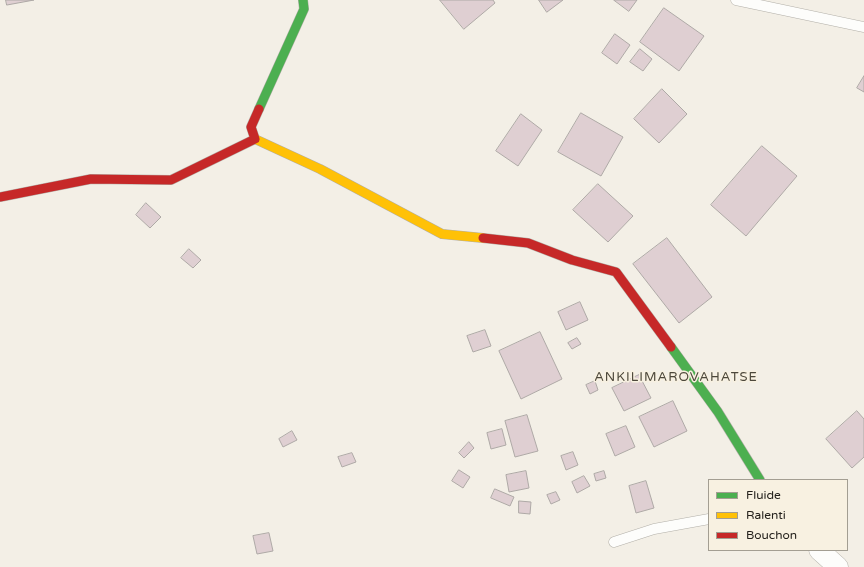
<!DOCTYPE html>
<html>
<head>
<meta charset="utf-8">
<style>
	body { margin:0 }
	#map { position:relative; width:864px; height:567px; overflow:hidden; background:#f3efe6; font-family:"Varela Round",sans-serif }
	canvas { display:block }
	.legend { position:absolute; left:708px; top:479px; width:140px; height:72px; box-sizing:border-box; background:#f8f1e1; border:1px solid #a39e92; margin:0; padding:5px 7px; list-style:none; font-size:12px; color:#24211c }
	.legend li { display:flex; align-items:center; gap:8px; height:20px }
	.legend b { width:20px; border:1px solid #a39e92 }
</style>
</head>
<body>
<div id="map">
<canvas width="864" height="567"></canvas>
<ul class="legend">
<li><b style="height:5px;background:#4caf50"></b>Fluide</li>
<li><b style="height:5px;background:#ffc107"></b>Ralenti</li>
<li><b style="height:5px;background:#c62828"></b>Bouchon</li>
</ul>
</div>
<script>
const context = document.querySelector('canvas').getContext('2d');
context.lineJoin = 'round';
function paint(path, color) { context.fillStyle = color; context.fill(path, 'evenodd'); }
function strokePath(path, color, width, dash) { context.strokeStyle = color; context.lineWidth = width; context.lineCap = dash ? 'butt' : 'round'; context.setLineDash(dash || []); context.stroke(path); }
function drawText(font, color, halo, rows, align = 'center') {
  context.font = font + ' "Varela Round",sans-serif'; context.lineWidth = 3; context.setLineDash([]); context.textBaseline = 'middle'; context.strokeStyle = halo; context.fillStyle = color; for (const [text, x, y, turn = 0] of rows) {
    context.save(); context.translate(x, y); context.rotate((+turn || 0) * Math.PI / 180); context.textAlign = isNaN(turn) ? turn : align; if (halo) context.strokeText(text, 0, 0); context.fillText(text, 0, 0); context.restore();
  }
}
const building = new Path2D(`
	M6 0H34L7 5Z
	M440 0H493L495 3 464 29Z
	M539 0H563L547 12Z
	M614 0H637L629 11Z
	M664 8 704 36 679 71 640 42Z
	M615 34 630 45 617 64 602 53Z
	M640 49 652 59 643 71 630 62Z
	M864 76V92L857 88Z
	M662 89 687 114 659 143 634 119Z
	M581 113 623 137 601 176 558 152Z
	M521 114 542 130 518 166 496 151Z
	M762 146 797 176 746 236 711 205Z
	M598 184 633 216 608 242 573 210Z
	M146 203 161 217 150 228 136 215Z
	M667 238 712 297 679 323 633 264Z
	M189 249 201 260 193 268 181 258Z
	M580 302 588 320 566 330 558 312Z
	M485 330 491 346 473 352 467 336Z
	M540 332 562 379 521 399 499 351Z
	M577 338 581 344 572 349 568 343Z
	M639 375 651 398 624 411 612 388Z
	M595 381 598 390 590 394 586 385Z
	M673 401 687 431 654 447 639 417Z
	M857 411 864 419V457L852 468 826 439Z
	M527 415 538 451 515 457 505 421Z
	M626 426 635 447 615 456 606 434Z
	M502 429 506 445 491 449 487 433Z
	M292 431 297 440 283 447 279 439Z
	M469 442 474 448 464 458 459 453Z
	M573 452 578 465 566 470 561 456Z
	M352 453 356 462 342 467 338 457Z
	M459 470 470 477 463 488 452 481Z
	M526 471 529 488 509 492 506 475Z
	M604 471 606 478 596 481 594 474Z
	M584 476 590 486 577 493 572 482Z
	M646 481 654 508 636 513 629 486Z
	M495 489 514 497 510 506 491 498Z
	M556 492 560 500 551 504 547 495Z
	M519 501 531 502 530 514 519 513Z
	M269 533 273 551 257 554 253 536Z`);
const lane = new Path2D(`
	M736 0 864 27
	M614 542 654 529 709 519`);
const street = new Path2D(`
	M819 550 838 567`);
const fast = new Path2D(`
	M259 109 304 9 303 0
	M671 347 718 412 760 480`);
const slow = new Path2D(`
	M255 139 320 169 442 234 483 238`);
const jam = new Path2D(`
	M0 197 91 179 171 180 255 139 251 127 259 109
	M483 238 528 243 572 260 616 272 671 347`);
const quarterNames = [
	["ANKILIMAROVAHATSE",676,378]
];
paint(building, '#dfcfd2');
strokePath(building, '#aea9a6', 1);
strokePath(lane, '#b2afa8', 11);
strokePath(street, '#b2afa8', 21);
strokePath(fast, '#b2afa8', 10);
strokePath(slow, '#b2afa8', 10);
strokePath(jam, '#b2afa8', 10);
strokePath(lane, '#fdfdfb', 10);
strokePath(street, '#fdfdfb', 20);
strokePath(fast, '#4caf50', 9);
strokePath(slow, '#ffc107', 9);
strokePath(jam, '#c62828', 9);
context.letterSpacing = '1px';
drawText('13px', '#4d483b', '#f8f1e1', quarterNames);
context.letterSpacing = '0px';
</script>
</body>
</html>
